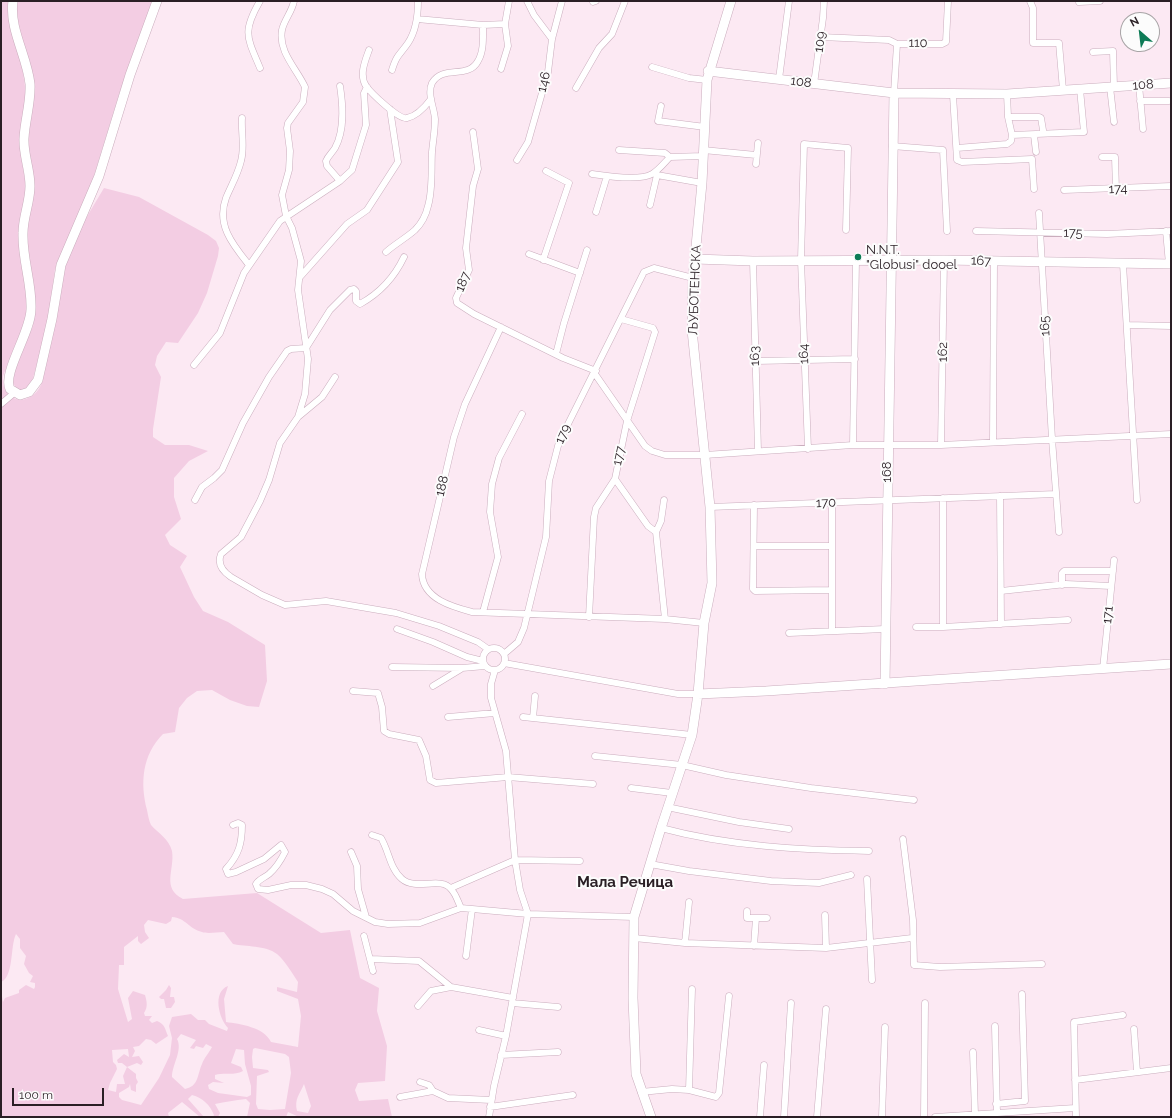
<!DOCTYPE html>
<html>
<head>
<meta charset="utf-8">
<style>
	body { margin:0 }
	#map { position:relative; width:1172px; height:1118px; overflow:hidden; background:#fce9f3; font-family:Raleway,sans-serif }
	canvas { display:block }
	.frame { position:absolute; inset:0; border:2px solid #2a1f25; pointer-events:none }
	.north { position:absolute; left:1120px; top:12px; width:40px; height:40px; box-sizing:border-box; background:#fcfcfc; border:1px solid #a8a4a6; border-radius:50%; rotate:332deg; font-size:11px; font-weight:700; line-height:16px; text-align:center; color:#2a1f25 }
	.north::after { content:''; display:block; margin:auto; width:14px; height:18px; background:#0d7b56; clip-path:polygon(50% 0,100% 100%,50% 72%,0 100%) }
	.scale { position:absolute; left:12px; top:1088px; width:92px; height:18px; box-sizing:border-box; border:2px solid #2a1f25; border-top:0; padding-left:5px; font-size:12px; line-height:14px; white-space:nowrap; color:#2a1f25; -webkit-text-stroke:3px #fcfcfc; paint-order:stroke }
</style>
</head>
<body>
<div id="map">
<canvas width="1172" height="1118"></canvas>
<div class="frame"></div>
<div class="north">N</div>
<div class="scale">100 m</div>
</div>
<script>
const context = document.querySelector('canvas').getContext('2d');
context.lineJoin = 'round';
function paint(path, color) { context.fillStyle = color; context.fill(path, 'evenodd'); }
function strokePath(path, color, width, dash) { context.strokeStyle = color; context.lineWidth = width; context.lineCap = dash ? 'butt' : 'round'; context.setLineDash(dash || []); context.stroke(path); }
function drawText(font, color, halo, rows, align = 'center') {
  context.font = font + ' Raleway,sans-serif'; context.lineWidth = 4; context.setLineDash([]); context.textBaseline = 'middle'; context.strokeStyle = halo; context.fillStyle = color; for (const [text, x, y, turn = 0] of rows) {
    context.save(); context.translate(x, y); context.rotate((+turn || 0) * Math.PI / 180); context.textAlign = isNaN(turn) ? turn : align; if (halo) context.strokeText(text, 0, 0); context.fillText(text, 0, 0); context.restore();
  }
}
const green = new Path2D(`
	M1 1H9L8 17 21 60 25 86 26 99 19 142 26 186 19 242 26 289 27 316 3 376C1 403 30 408 41 385L57 316 62 272 83 223 104 188 139 197 208 235 216 241 219 248 218 256 207 293 198 313 178 343 166 342 157 356 155 365 161 377 153 429V437L165 445H189L208 451 189 461 174 478V497L181 519 165 535 170 545 187 556 180 567 194 597 203 611 228 622 265 645 267 681 259 707 247 706 230 700 212 690 197 691 187 698 179 708 175 732 163 734C142 755 140 783 147 810 148 815 149 821 151 825 158 833 169 839 172 851 175 870 161 888 183 899L257 893 321 933 350 930 360 978 379 988 377 1011 387 1046 385 1081 358 1083 355 1090 359 1101 388 1099 392 1117H299L288 1112 286 1117H247L250 1103 246 1099C235 1100 225 1102 215 1104L220 1113 218 1117H213L214 1115C210 1105 203 1098 192 1095L188 1099 204 1117H200L182 1102 168 1113 169 1117H1V990L3 1002 5 998 19 993V990L26 985 34 989 35 987V983L30 982 33 976 29 973 24 964 26 956 20 948V939L16 934C10 946 14 977 1 982 1 971 3 962 1 950ZM172 917C186 918 189 929 202 932 208 934 217 932 224 932L233 944C246 947 265 945 277 954 285 961 292 973 298 982L297 992 277 987V991L298 999 301 1016 298 1047 271 1042C264 1027 240 1024 226 1022L224 999 228 986C212 992 219 1019 228 1028L227 1031 209 1024 205 1020H198L191 1014 172 1017 169 1026 172 1038 170 1055 159 1078 141 1105 122 1100 119 1097V1093L129 1087 130 1084 131 1090 136 1092V1085L138 1082 136 1078V1074L127 1067 137 1063 141 1065 143 1062 139 1056 132 1057 135 1051 133 1047 139 1046 146 1039 151 1040 156 1044 168 1036C165 1029 165 1024 157 1021L152 1023 149 1020 152 1016H145L144 1013C148 1007 147 1002 145 995L133 991 128 998 132 1019 128 1022 118 989 119 965H124V947L138 936V941L141 944 149 938 145 932 144 925 148 920 166 924 171 921ZM181 1034 196 1040 190 1048 194 1049 196 1046 203 1048 206 1044 212 1047C209 1053 204 1058 202 1064 197 1075 199 1086 185 1089L172 1077C172 1065 183 1050 177 1039ZM255 1048 285 1054 289 1057 291 1073 285 1109 270 1110 258 1109 256 1104 257 1076 269 1072 268 1070 253 1068 252 1057 253 1049ZM128 1049 129 1057 124 1054 117 1060 118 1063H122L127 1067 123 1076 125 1084H117L116 1092 108 1090 110 1083 117 1069 116 1065 113 1062 112 1050ZM236 1049 244 1050 245 1064 251 1086V1095L247 1097 218 1093 209 1089 208 1085 213 1082 224 1083 215 1079V1075C225 1072 234 1076 243 1071L241 1067 231 1063ZM304 1084 311 1106 308 1113 297 1111C294 1099 300 1094 304 1084Z
	M17 1H154L119 94 91 185 55 269 47 326 32 382 29 387 22 390H18L12 382 13 375 33 326 35 312 27 259V143L31 115 15 17Z
	M169 985 171 988 170 997H174L175 1002 171 1008H166L164 999H161L159 997 166 990Z`);
const street = new Path2D(`
	M294 1C292 12 284 20 282 30 278 52 297 69 305 87L303 102 288 123 287 128 290 151 289 170 282 195 286 216 292 228 301 261 298 290 308 359 305 394 298 417 280 443 269 480 260 501 241 537 221 554C217 564 222 571 231 577L262 595 285 605 326 601 396 613 439 626 478 642 488 649
	M527 1 534 15 552 39
	M1030 1 1033 8V43H1059L1063 90
	M593 2 596 1
	M1079 2 1100 1
	M417 19 483 25 505 24
	M821 37 889 40 897 44
	M369 50C365 61 359 75 366 86 371 93 399 120 407 118 417 116 425 107 431 99
	M1093 52 1113 51 1114 87
	M652 67 689 78 707 80
	M260 68C247 37 242 32 260 1
	M501 69 508 46 505 24 509 1
	M392 70C397 54 399 56 408 43 416 31 418 16 418 1
	M779 79 789 1
	M814 84 823 18 824 1
	M1139 85 1143 129
	M1110 87 1114 122
	M576 88 599 48 612 34 625 1
	M894 93 897 44H942L946 42 948 1
	M1007 94 1008 117 1012 135 1084 132 1080 89
	M953 95 957 160 962 162 1032 159 1034 189
	M1140 101H1169
	M661 106 658 121 705 127
	M1008 117H1039L1041 118 1043 130
	M242 118C241 133 245 147 241 161 238 174 231 186 226 198 216 225 233 245 249 265
	M473 132 478 169 473 186 466 248 469 270 456 298 457 303 474 314 563 358 596 371
	M1034 135 1036 152
	M892 146 943 150 947 231
	M957 148 1007 144 1011 141 1012 135
	M619 150 665 153 670 157 703 156
	M703 150 756 155
	M1102 157H1115L1116 190
	M517 160 528 142 548 72 552 39 562 1
	M756 164 758 143
	M592 174C605 176 640 181 652 174 659 170 665 162 670 157
	M340 181 327 166 326 161C328 156 332 153 335 148 345 130 343 106 340 86
	M1064 190 1171 186
	M650 205 657 175 702 183
	M596 212 607 176
	M1039 213 1052 439 1059 532
	M976 231 1107 234 1171 231
	M1166 231 1169 264
	M386 252C395 244 406 238 415 230 421 224 426 215 428 206 433 189 431 169 432 152 433 141 435 130 435 119 434 107 427 94 432 83 443 64 468 80 478 61 484 51 483 37 483 25
	M529 254 580 273
	M543 260 569 183 546 171
	M753 261 758 451
	M1123 264 1137 500
	M300 277 347 224 367 210 398 162 390 109
	M1127 325 1171 326
	M501 327 465 404 454 437 422 574C423 599 453 607 472 612L665 619 704 623
	M556 354 564 323 587 250
	M756 361 855 359
	M194 365 220 333 244 273 280 221 340 181 352 170 366 125 364 93 367 87
	M595 374 645 446 652 451 665 455H705L853 445H941L1171 434
	M1 404 14 393
	M298 417 322 397 335 377
	M993 441 994 262
	M853 445 856 260
	M941 445 944 260
	M808 449 801 260 804 144 848 148 846 230
	M615 479 648 526 656 532
	M1000 496 1001 624
	M195 500 202 487 214 478 222 470 243 423 269 377 287 351 291 349 306 348 330 310 350 290 354 289 356 291V301L360 304C380 293 394 278 404 257
	M664 500 661 521 656 532 665 619
	M832 503V631
	M754 505 753 589 755 591 831 590
	M710 507 1056 494
	M754 546H831
	M1062 585V573L1064 571H1113
	M1001 591 1066 584 1111 586
	M483 612 498 557 490 512 492 484 499 458 522 414
	M589 617 594 517 596 508 615 479 627 421 655 332 653 328 621 319
	M916 627H943V498
	M943 627 1068 620
	M397 629 433 642 467 657 483 661
	M789 633 885 629
	M483 659a11 11 0 1 1 22 0a11 11 0 1 1-22 0Z
	M504 654 518 642 524 628 546 537 549 481 559 442 644 272 654 268 693 278
	M504 663 678 694H698
	M392 667 462 668 485 666
	M1103 669 1114 560
	M433 686 461 669
	M353 691 378 693 382 707 384 731 389 734 419 740 426 756 430 780 436 783 508 777 593 784
	M448 717 495 713
	M523 717 692 735
	M533 718 535 696
	M595 756 682 765 726 775 811 788 914 800
	M631 788 672 793
	M667 807 739 822 789 829
	M233 825 238 823 242 825C242 843 239 855 226 869L228 874 236 872 264 859 281 845 285 852C281 860 276 868 269 874 264 878 259 879 256 884L258 889 268 890 291 885H306L322 889 333 894 353 911 375 922 388 924 420 923 461 908 528 914 634 917
	M661 828C728 846 799 850 869 851
	M372 835 381 838C389 851 390 869 402 879 416 891 441 876 451 889 456 894 458 902 461 908
	M903 839 913 920 914 965 940 967 1042 964
	M351 852 357 866 358 889 366 917
	M650 864 689 871 771 881 819 883 851 875
	M867 879 872 980
	M451 888 515 860 580 861
	M747 911V918H767
	M825 915 826 948
	M364 936 373 971
	M634 938 685 943 826 948 912 938
	M685 943 689 902
	M754 946 756 918
	M466 956 472 909
	M371 959 419 961 451 987 513 998
	M512 1003 558 1007
	M418 1006 431 991 451 987
	M995 1026 997 1114
	M1134 1029 1137 1072
	M479 1030 506 1036
	M973 1052 975 1115
	M501 1055 558 1052
	M1075 1080 1171 1068
	M420 1082 429 1085 433 1091
	M689 1090 692 989
	M641 1092 672 1089 689 1090 716 1097 719 1093 729 996
	M400 1097 433 1091 448 1098 491 1100
	M996 1104 1025 1101 1022 994
	M490 1107 573 1095
	M489 1117 494 1086 506 1036 528 914 520 890 515 860 506 751 491 698V684L495 670
	M760 1117 764 1065
	M784 1117 791 1003
	M817 1117 826 1009
	M882 1117 885 1027
	M924 1117 925 1003
	M935 1117 1075 1108
	M1076 1117 1074 1022 1123 1015`);
const secondary = new Path2D(`
	M13 1C9 29 27 56 30 84 31 102 25 120 24 138 23 154 30 169 30 186 30 202 23 217 23 233 22 259 32 283 31 309 31 332 2 373 10 389L20 395 29 392 38 380 52 319 61 265 99 176 130 75 157 1
	M708 71 894 93 1007 94 1171 83
	M695 259 753 261 944 260 1171 264
	M885 684 894 93
	M698 694 766 691 1171 664
	M651 1117 636 1074 633 998 634 917 661 828 692 735 698 694 704 623 712 583 710 507 692 330 693 278 702 183 707 80 731 1`);
const markers = [
	[858,257,4,"#0d7b56"]
];
const streetNames = [
	["109",820,42,-82],
	["110",918,43,1],
	["146",544,82,-76],
	["108",801,82,8],
	["108",1143,85,-4],
	["174",1118,189,-2],
	["175",1073,233,1],
	["167",981,261,2],
	["187",463,282,-67],
	["ЉУБОТЕНСКА",695,290,-88],
	["165",1045,326,-93],
	["162",943,352,-89],
	["164",804,354,-92],
	["163",755,356,-91],
	["179",563,434,-66],
	["177",619,456,-78],
	["168",887,472,-90],
	["188",442,486,-77],
	["170",826,503,-2],
	["171",1108,615,-84]
];
const poiNames = [
	["N.N.T.",866,250],
	["\"Globusi\" dooel",866,265]
];
const quarterNames = [
	["Мала Речица",625,882]
];
paint(green, '#f3cde3');
strokePath(street, '#caadbd', 7);
strokePath(secondary, '#caadbd', 10);
strokePath(street, '#fff', 6);
strokePath(secondary, '#fff', 9);
for (const [x, y, r, color] of markers) { const dot = new Path2D(); dot.arc(x, y, r, 0, 2 * Math.PI); context.fillStyle = color; context.fill(dot); strokePath(dot, '#fcfcfc', 1.5); }
drawText('13px', '#2a1f25', '#fcfcfc', streetNames);
drawText('13px', '#2a1f25', '#fcfcfc', poiNames, 'left');
drawText('bold 15px', '#2a1f25', '#fcfcfc', quarterNames);
</script>
</body>
</html>
